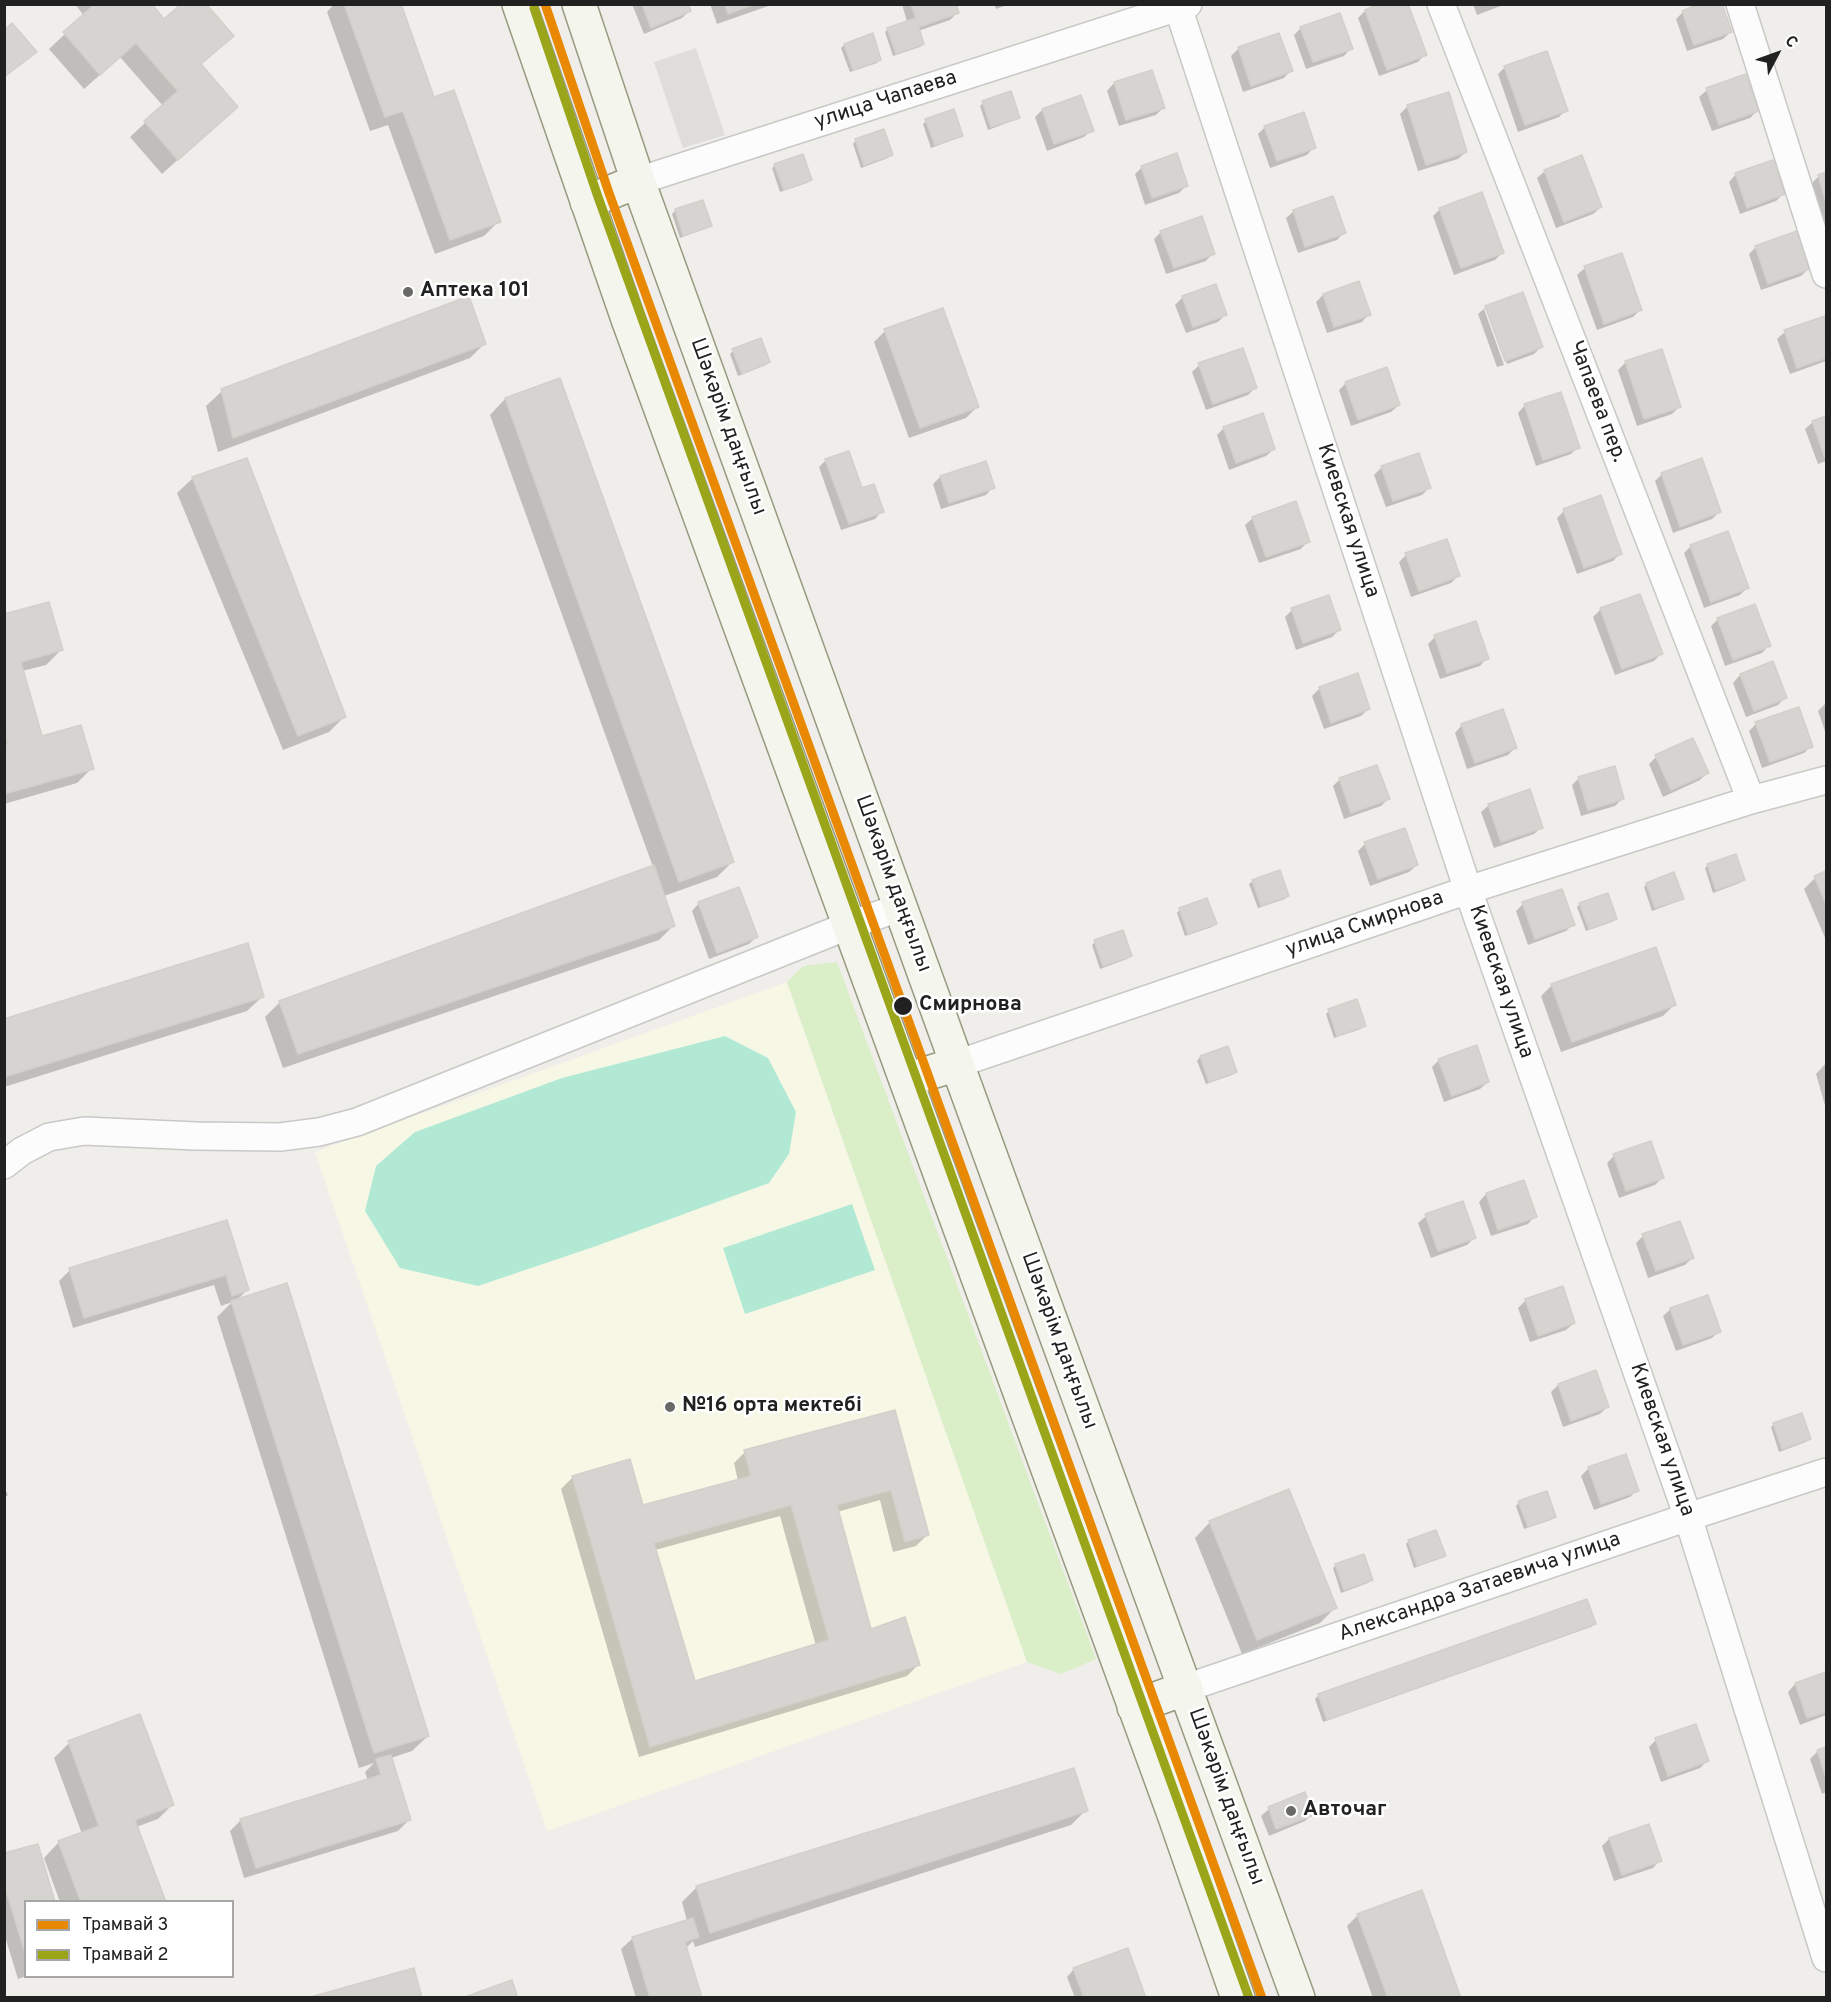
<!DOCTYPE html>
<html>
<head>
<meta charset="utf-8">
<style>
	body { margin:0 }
	#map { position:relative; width:1831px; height:2002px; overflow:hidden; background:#efeeea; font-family:Overpass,sans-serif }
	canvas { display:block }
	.frame { position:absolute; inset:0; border:6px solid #212121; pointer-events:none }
	.legend { position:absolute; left:24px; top:1900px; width:210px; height:78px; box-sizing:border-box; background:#fff; border:2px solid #a6a6a6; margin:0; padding:8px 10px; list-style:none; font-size:18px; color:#212121 }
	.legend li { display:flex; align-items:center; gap:12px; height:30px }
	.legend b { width:30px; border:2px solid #a6a6a6 }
	.north { position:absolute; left:1747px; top:24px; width:60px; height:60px; -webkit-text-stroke:4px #fff; paint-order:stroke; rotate:49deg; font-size:16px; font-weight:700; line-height:24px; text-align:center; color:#212121 }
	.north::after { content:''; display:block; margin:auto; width:21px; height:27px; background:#212121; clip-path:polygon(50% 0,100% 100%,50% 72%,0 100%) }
</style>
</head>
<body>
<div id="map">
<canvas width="1831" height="2002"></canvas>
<div class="frame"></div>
<ul class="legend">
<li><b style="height:8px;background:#e98803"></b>Трамвай 3</li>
<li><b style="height:8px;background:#9aa51a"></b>Трамвай 2</li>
</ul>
<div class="north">С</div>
</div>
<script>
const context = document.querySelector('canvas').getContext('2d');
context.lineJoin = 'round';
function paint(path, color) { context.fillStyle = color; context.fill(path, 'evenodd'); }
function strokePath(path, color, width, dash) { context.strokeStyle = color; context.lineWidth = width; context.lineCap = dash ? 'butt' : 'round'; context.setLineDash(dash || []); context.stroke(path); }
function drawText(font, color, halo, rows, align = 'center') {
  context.font = font + ' Overpass,sans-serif'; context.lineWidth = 5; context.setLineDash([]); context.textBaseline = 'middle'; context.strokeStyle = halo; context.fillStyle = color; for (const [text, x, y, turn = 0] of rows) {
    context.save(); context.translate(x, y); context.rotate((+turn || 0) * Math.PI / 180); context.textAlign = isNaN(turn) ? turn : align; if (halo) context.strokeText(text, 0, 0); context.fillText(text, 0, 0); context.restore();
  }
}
const residential = new Path2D(`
	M696 48 725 135 683 148 654 62Z`);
const education = new Path2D(`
	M787 982 1027 1662 547 1831 315 1152Z`);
const grass = new Path2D(`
	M837 962 1096 1659 1061 1674 1027 1662 787 982 803 966Z`);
const pitch = new Path2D(`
	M725 1036 768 1058 796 1112 789 1154 769 1183 599 1245 478 1286 400 1268 365 1211 376 1166 415 1132 562 1078Z
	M852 1204 875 1270 745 1314 723 1248Z`);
const shadow = new Path2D(`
	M75 4H150L164 21 232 36 200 65 236 107 162 174 130 137 163 106 120 57 84 89 49 49 84 16Z
	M334 4H399L433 99 499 221 484 236 435 254 388 125 370 131 327 12Z
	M632 4H687L689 11 682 18 644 34Z
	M710 4H774L717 24Z
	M902 4H955L957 13 950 20 918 31 923 44 920 47 893 56 885 32 888 29 907 22Z
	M994 4H1010L996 9Z
	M1384 4 1425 54 1418 62 1379 76 1358 18 1365 11Z
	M1473 4H1506L1477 15Z
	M1683 12 1731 32 1723 39 1687 51 1676 19Z
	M1301 28 1351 48 1344 56 1306 69 1294 35Z
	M1278 35 1291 70 1284 78 1243 92 1231 56 1238 49Z
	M844 45 880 59 877 63 850 72 841 48Z
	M1505 67 1566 110 1559 117 1518 132 1498 74Z
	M1151 72 1163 108 1156 115 1119 126 1107 91 1114 83Z
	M1707 90 1757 111 1750 118 1712 131 1699 97Z
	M983 103 1018 117 1015 120 988 130 980 106Z
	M1408 106 1466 152 1458 159 1418 171 1400 114Z
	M1042 110 1092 130 1084 137 1047 151 1035 117Z
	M926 121 961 135 958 138 931 148 923 124Z
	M1265 127 1314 147 1307 155 1270 168 1258 134Z
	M856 140 891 155 888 158 861 168 853 144Z
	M775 165 810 179 807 183 780 192 772 168Z
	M1142 167 1186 186 1179 193 1145 205 1135 174Z
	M1545 171 1601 207 1593 214 1556 228 1537 178Z
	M1736 174 1783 194 1776 201 1740 214 1729 182Z
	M1826 174V264L1804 191 1819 176Z
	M702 201 711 225 707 228 680 238 672 214 675 211Z
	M1440 209 1502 253 1495 260 1454 275 1433 216Z
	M1294 211 1344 232 1337 240 1298 253 1286 218Z
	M1161 232 1213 253 1206 261 1166 274 1154 239Z
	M1756 247 1808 269 1801 276 1761 290 1749 254Z
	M1585 268 1640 310 1633 317 1597 330 1577 275Z
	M1323 295 1369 314 1362 322 1327 333 1316 302Z
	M1183 297 1225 315 1218 322 1186 333 1175 305Z
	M1486 307 1541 347 1534 354 1507 364 1487 309H1484L1504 365 1497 367 1478 314Z
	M1824 318 1826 325V361L1790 374 1777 339 1785 332Z
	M885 331 977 407 966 418 909 438 874 342Z
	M485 343 470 358 218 452 206 406 222 391Z
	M733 351 769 362 766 365 738 376 730 354Z
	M1626 362 1679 407 1672 414 1637 426 1618 370Z
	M1199 365 1255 388 1248 395 1206 410 1192 372Z
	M559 380 732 862 717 877 664 896 674 925 659 940 283 1068 265 1017 280 1002 653 867 490 415 505 399Z
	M1346 383 1399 405 1391 412 1351 426 1339 390Z
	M1525 405 1578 447 1571 454 1536 466 1518 413Z
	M1826 417V461L1818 464 1805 429 1813 422Z
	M1224 428 1274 449 1266 456 1229 470 1217 435Z
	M1418 455 1429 488 1422 495 1386 507 1374 475 1381 468Z
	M246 460 344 717 329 732 283 750 177 493 193 478Z
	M826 460 861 490 882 511 875 519 841 530 819 467Z
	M1662 474 1719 512 1712 519 1673 533 1655 481Z
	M940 477 993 487 986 495 941 509 933 484Z
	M1564 511 1621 553 1613 561 1577 574 1557 518Z
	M1253 518 1308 541 1301 549 1259 563 1245 525Z
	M1691 546 1747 588 1740 595 1704 608 1684 553Z
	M1406 555 1458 576 1451 583 1411 597 1399 562Z
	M1639 595 1661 654 1654 661 1615 675 1593 617 1600 610Z
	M1292 610 1339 630 1332 637 1296 650 1285 617Z
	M4 616 61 650 46 665 22 671 41 738 92 768 77 783 4 804Z
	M1718 619 1769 645 1762 653 1725 666 1711 626Z
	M1435 637 1487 658 1480 666 1440 679 1428 644Z
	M1772 663 1785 697 1778 705 1746 717 1733 683 1740 675Z
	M1320 688 1368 709 1361 716 1324 729 1312 696Z
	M1826 703V734L1818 711Z
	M1756 724 1811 746 1804 753 1762 768 1749 731Z
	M1462 725 1515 748 1508 755 1467 769 1455 733Z
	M1656 757 1707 773 1700 780 1663 797 1649 764Z
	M1579 778 1623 798 1615 806 1581 816 1572 785Z
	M1340 779 1388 799 1381 806 1344 819 1333 786Z
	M1489 805 1542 827 1534 834 1494 848 1481 812Z
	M1365 844 1417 865 1409 872 1370 886 1358 851Z
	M1708 865 1743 880 1740 883 1713 893 1705 868Z
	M1826 873V940L1804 889 1815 878Z
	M1253 881 1288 895 1285 899 1258 908 1249 884Z
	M1647 884 1682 898 1679 901 1652 911 1644 887Z
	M699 903 756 937 749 944 709 959 692 911Z
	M1523 904 1573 924 1566 931 1528 945 1516 911Z
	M1580 904 1616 919 1612 922 1586 931 1577 907Z
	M1180 909 1215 924 1212 927 1185 936 1177 913Z
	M1095 942 1130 956 1127 959 1100 969 1092 945Z
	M1552 985 1674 1005 1663 1016 1561 1052 1541 996Z
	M263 996 247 1011 4 1087V1020Z
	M1329 1011 1364 1025 1361 1029 1334 1038 1326 1014Z
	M1227 1048 1236 1072 1232 1075 1206 1084 1197 1061 1200 1057Z
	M1439 1060 1488 1082 1480 1089 1444 1102 1432 1067Z
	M1826 1063V1109L1816 1074Z
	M1614 1156 1662 1178 1655 1185 1619 1198 1607 1163Z
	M1486 1194 1535 1216 1528 1224 1491 1236 1479 1202Z
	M1426 1216 1474 1238 1467 1245 1431 1258 1418 1223Z
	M226 1222 247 1290 236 1301 428 1736 412 1751 391 1758 410 1819 398 1831 244 1878 230 1831 241 1820 368 1781 365 1772 374 1763 359 1768 217 1317 232 1302 221 1306 214 1285 73 1328 59 1281 70 1270Z
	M1643 1236 1692 1258 1685 1265 1648 1278 1636 1243Z
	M1526 1300 1574 1323 1566 1330 1530 1342 1518 1308Z
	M1671 1309 1719 1331 1712 1338 1676 1351 1663 1316Z
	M1595 1372 1607 1407 1600 1414 1563 1427 1551 1392 1558 1385Z
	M894 1412 927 1535 916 1546 893 1552 880 1500 837 1512 870 1631 918 1665 907 1676 639 1757 561 1489 573 1477 642 1507 738 1481 734 1463 745 1452ZM780 1516 816 1646 694 1683 655 1550Z
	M1774 1424 1809 1439 1806 1442 1779 1452 1771 1427Z
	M1589 1468 1637 1490 1630 1497 1594 1510 1581 1476Z
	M4 1487 8 1495 4 1498Z
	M1519 1502 1554 1517 1551 1520 1524 1529 1516 1506Z
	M1210 1522 1336 1607 1320 1623 1242 1654 1195 1538Z
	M1409 1541 1444 1555 1441 1558 1414 1568 1406 1544Z
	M1336 1565 1371 1580 1368 1583 1341 1593 1333 1568Z
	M1586 1601 1594 1624 1591 1627 1323 1722 1315 1699 1318 1696Z
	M1826 1674V1715L1800 1725 1788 1692 1795 1684Z
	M1656 1740 1707 1761 1700 1768 1661 1782 1649 1747Z
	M69 1743 173 1804 158 1819 136 1827 164 1902H60L44 1858 59 1842 82 1834 54 1758Z
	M1826 1749V1792L1822 1794 1810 1759 1817 1752Z
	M1304 1794 1312 1814 1305 1821 1269 1836 1261 1816 1269 1809Z
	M1086 1810 1071 1825 695 1947 693 1941 685 1949 700 1998H636L621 1949 633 1938 687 1921 682 1902 697 1887Z
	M1648 1825 1660 1860 1653 1868 1614 1881 1602 1846 1609 1839Z
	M4 1855 26 1902V1976L18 1979 4 1933Z
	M1358 1915 1460 1998H1373L1347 1926Z
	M1074 1969 1144 1998H1075L1067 1977Z`);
const building = new Path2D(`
	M95 4H152L164 19 181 4H206L234 36 201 64 238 107 178 160 144 121 178 91 136 43 100 75 63 32Z
	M344 4H401L434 97 454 90 501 222 450 240 403 111 385 117Z
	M642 4H688L691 11 651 28Z
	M725 4H755L728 14Z
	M911 4H956L959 13 919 27Z
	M1379 4H1408L1427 55 1387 70 1365 10Z
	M1699 4H1722L1732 32 1694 45 1682 11Z
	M1340 13 1353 49 1313 62 1300 27Z
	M916 18 924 44 896 54 887 28Z
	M12 23 37 52 4 77V30Z
	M873 33 881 60 853 70 844 44Z
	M1279 33 1293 71 1251 86 1238 47Z
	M1547 51 1568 111 1525 125 1504 66Z
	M1152 70 1165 108 1126 120 1114 82Z
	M1746 74 1759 111 1719 125 1706 88Z
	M1011 91 1020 118 991 127 982 101Z
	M1449 92 1467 152 1426 165 1407 105Z
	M1081 95 1094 131 1054 144 1042 109Z
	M954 109 963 136 935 145 925 119Z
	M1304 112 1316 148 1277 161 1264 126Z
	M884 129 893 155 864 165 855 139Z
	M1177 153 1188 186 1152 198 1141 166Z
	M803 154 812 180 784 190 774 164Z
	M1582 155 1602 207 1564 222 1544 170Z
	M1773 160 1785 194 1747 208 1735 173Z
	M1826 172V202L1818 175Z
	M1482 192 1504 253 1461 268 1439 208Z
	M1333 196 1346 233 1305 247 1293 210Z
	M703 200 712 226 683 236 675 209Z
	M1202 216 1215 254 1174 268 1160 231Z
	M1797 231 1810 269 1768 284 1755 246Z
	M1622 253 1642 310 1604 324 1584 266Z
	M1359 281 1371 315 1334 327 1323 294Z
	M1216 284 1227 315 1193 327 1182 296Z
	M1523 292 1543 347 1505 361 1485 306Z
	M469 296 486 344 233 438 221 389Z
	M943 308 979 407 920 428 884 329Z
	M1825 316 1826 358 1797 368 1784 330Z
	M761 338 770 362 742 374 732 349Z
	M1243 348 1257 388 1213 404 1198 363Z
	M1662 349 1681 407 1644 419 1625 361Z
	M1387 367 1400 405 1358 420 1345 382Z
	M560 378 734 862 679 882 505 398Z
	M1561 392 1580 448 1543 460 1524 404Z
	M1263 413 1275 449 1236 463 1223 427Z
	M1826 416V457L1825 458 1812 421Z
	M849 451 862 488 874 484 884 512 849 524 825 459Z
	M1419 453 1431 488 1393 501 1381 466Z
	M247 458 346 717 298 736 192 477Z
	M1702 458 1721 512 1680 527 1661 473Z
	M986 461 995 488 949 503 940 476Z
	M1601 495 1622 554 1584 568 1563 509Z
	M1296 501 1310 542 1266 557 1252 517Z
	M1728 531 1749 588 1711 602 1690 545Z
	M1447 539 1460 576 1419 591 1405 553Z
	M1640 594 1663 654 1622 669 1600 608Z
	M1329 595 1341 630 1303 643 1291 608Z
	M49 602 63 650 21 662 42 736 81 725 94 769 4 794V745L8 743 4 730V614Z
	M1755 604 1771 646 1733 660 1717 618Z
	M1476 621 1489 659 1447 673 1434 635Z
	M1773 661 1787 698 1754 711 1740 674Z
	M1358 673 1370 709 1331 723 1319 687Z
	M1799 707 1813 747 1770 762 1755 722Z
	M1503 709 1517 748 1475 763 1461 724Z
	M1693 738 1709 773 1671 790 1655 755Z
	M1377 765 1390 799 1351 813 1339 778Z
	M1615 766 1624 799 1588 810 1578 777Z
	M1530 789 1543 828 1501 842 1488 804Z
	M1405 828 1418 865 1378 879 1364 842Z
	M1736 854 1745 880 1716 890 1707 864Z
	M654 865 675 926 298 1054 279 1001Z
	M1280 870 1289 896 1261 906 1252 880Z
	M1826 871V904L1814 876Z
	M1674 872 1684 899 1655 908 1646 883Z
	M739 887 758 937 717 953 698 902Z
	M1562 889 1575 925 1535 939 1522 902Z
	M1608 893 1617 919 1589 929 1579 903Z
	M1207 898 1217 924 1188 934 1179 908Z
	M1123 930 1132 956 1103 966 1094 940Z
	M248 943 264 997 4 1077V1019Z
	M1656 947 1676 1005 1572 1042 1551 984Z
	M1357 999 1366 1026 1337 1036 1328 1009Z
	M1477 1045 1489 1082 1452 1096 1438 1059Z
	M1228 1046 1237 1072 1209 1082 1200 1056Z
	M1651 1141 1664 1178 1626 1191 1613 1154Z
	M1524 1180 1537 1217 1498 1230 1486 1193Z
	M1463 1201 1476 1238 1438 1251 1425 1214Z
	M227 1220 249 1290 232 1296 226 1275 84 1318 69 1268Z
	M1680 1221 1694 1258 1656 1271 1642 1234Z
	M287 1283 429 1736 374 1753 231 1301Z
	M1563 1286 1575 1323 1538 1336 1525 1299Z
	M1708 1295 1721 1332 1683 1345 1670 1308Z
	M1596 1370 1609 1407 1571 1421 1558 1384Z
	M895 1410 929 1535 905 1542 891 1490 837 1505 871 1629 905 1617 920 1665 650 1747 572 1476 630 1459 643 1505 751 1476 744 1450ZM791 1505 829 1640 695 1681 654 1543Z
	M1802 1413 1811 1439 1782 1449 1773 1423Z
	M1626 1454 1639 1491 1601 1504 1588 1467Z
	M1289 1489 1337 1608 1257 1640 1209 1521Z
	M1547 1491 1556 1517 1528 1527 1518 1501Z
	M1436 1530 1446 1556 1417 1566 1408 1540Z
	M1364 1554 1373 1580 1344 1590 1335 1564Z
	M1587 1599 1596 1624 1327 1720 1318 1694Z
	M1826 1672V1712L1807 1718 1795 1683Z
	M140 1714 174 1805 135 1820 166 1902H81L58 1841 99 1826 68 1741Z
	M1696 1724 1709 1761 1668 1776 1655 1738Z
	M1826 1747V1778L1817 1750Z
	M391 1755 411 1820 256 1868 240 1819 381 1775 376 1759Z
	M1074 1768 1088 1811 710 1933 696 1886Z
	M1305 1792 1314 1815 1276 1829 1268 1807Z
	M1649 1824 1662 1861 1622 1875 1609 1838Z
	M38 1844 55 1902H26V1956L4 1884V1853Z
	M1422 1890 1461 1998H1388L1357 1914Z
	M693 1918 699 1937 685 1942 702 1998H650L632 1937Z
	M1128 1948 1146 1998H1084L1073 1968Z
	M414 1968 422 1998H307Z
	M512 1980 518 1998H462Z`);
const street = new Path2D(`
	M1177 4 1468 890 1688 1517 1826 1958
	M1441 4 1751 800
	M1740 4 1826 274
	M638 181 1188 4
	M957 1064 1468 890 1751 800 1826 780
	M4 1165 22 1151 49 1137 84 1131 196 1136 280 1137 319 1132 357 1122 850 925 901 907
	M1186 1688 1688 1517 1826 1472`);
const secondary = new Path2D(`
	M519 4 628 319 1174 1814 1238 1998
	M579 4 638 181 957 1064 1298 1998
	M587 202 638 181
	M906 1080 957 1064
	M1134 1707 1186 1688`);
const tram1 = new Path2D(`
	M545 4 609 193 1262 1998`);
const tram2 = new Path2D(`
	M534 8 598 197 1249 1998`);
const markers = [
	[408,292,6,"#696967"],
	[903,1006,10,"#212121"],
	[670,1407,6,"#696967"],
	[1291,1811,6,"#696967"]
];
const streetNames = [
	["улица Чапаева",886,101,-18],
	["Чапаева пер.",1596,402,69],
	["Шәкәрім даңғылы",727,427,70],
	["Киевская улица",1347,521,72],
	["Шәкәрім даңғылы",892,884,70],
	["улица Смирнова",1365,925,-19],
	["Киевская улица",1500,982,71],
	["Шәкәрім даңғылы",1058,1341,70],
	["Киевская улица",1661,1440,71],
	["Александра Затаевича улица",1480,1588,-19],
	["Шәкәрім даңғылы",1225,1797,70]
];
const poiNames = [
	["Аптека 101",420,292],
	["№16 орта мектебі",682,1407],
	["Авточаг",1303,1811]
];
const stopNames = [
	["Смирнова",919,1006]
];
paint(residential, '#dedddb');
paint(education, '#f7f7e6');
paint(grass, '#daeec7');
paint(pitch, '#b2e9d5');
paint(shadow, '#0003');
paint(building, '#d6d4d1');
strokePath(building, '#d3cfcb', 1.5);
strokePath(street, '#c8c8c6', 30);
strokePath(secondary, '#989a80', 36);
strokePath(street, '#fdfcfc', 27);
strokePath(secondary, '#f4f5ec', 33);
strokePath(tram1, '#e98803', 9);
strokePath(tram2, '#9aa51a', 9);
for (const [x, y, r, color] of markers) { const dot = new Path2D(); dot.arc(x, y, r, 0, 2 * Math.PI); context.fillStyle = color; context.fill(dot); strokePath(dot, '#fff', 2); }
drawText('21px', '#212121', '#fff', streetNames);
drawText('bold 21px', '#212121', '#fff', poiNames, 'left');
drawText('bold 21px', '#212121', '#fff', stopNames, 'left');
</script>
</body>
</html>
